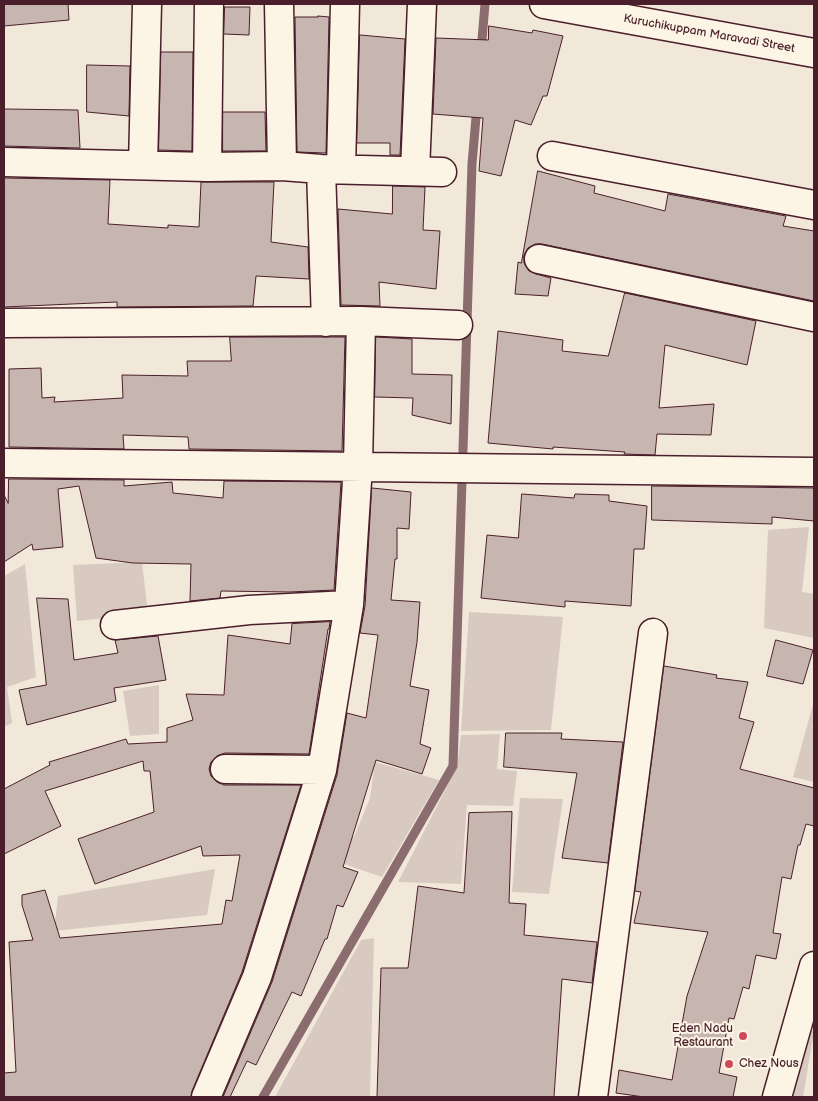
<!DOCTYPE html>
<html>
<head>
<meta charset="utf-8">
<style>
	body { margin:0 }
	#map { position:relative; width:818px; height:1101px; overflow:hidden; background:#f1e8da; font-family:"Balsamiq Sans",sans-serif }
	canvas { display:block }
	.frame { position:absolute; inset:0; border:5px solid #4a1f2b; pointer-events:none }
</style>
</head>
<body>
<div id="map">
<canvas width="818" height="1101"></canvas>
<div class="frame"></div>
</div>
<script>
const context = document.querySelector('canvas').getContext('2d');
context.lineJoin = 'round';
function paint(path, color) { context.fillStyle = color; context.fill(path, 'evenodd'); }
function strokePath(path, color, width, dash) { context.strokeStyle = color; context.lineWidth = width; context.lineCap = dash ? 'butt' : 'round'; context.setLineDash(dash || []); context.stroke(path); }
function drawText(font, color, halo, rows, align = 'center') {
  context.font = font + ' "Balsamiq Sans",sans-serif'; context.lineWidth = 4; context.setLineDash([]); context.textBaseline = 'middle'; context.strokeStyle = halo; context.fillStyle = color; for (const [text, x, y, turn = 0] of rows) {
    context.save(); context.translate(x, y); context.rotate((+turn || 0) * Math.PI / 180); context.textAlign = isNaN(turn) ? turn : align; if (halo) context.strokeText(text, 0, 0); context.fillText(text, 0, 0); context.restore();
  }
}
const green = new Path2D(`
	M809 527 802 592 814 594V638L764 628 768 530Z
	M142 562 148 614 77 621 73 565Z
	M25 564 36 677 7 687 12 723 4 727V576Z
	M469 612 563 617 551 730 461 731Z
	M159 685V734L130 736 123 691Z
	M814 701V782L793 777Z
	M500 734 497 769 517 771 513 806 467 805 461 884 398 882 457 767 461 735Z
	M375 762 439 780 382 877 309 852 316 825 354 837 370 798Z
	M520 798 563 799 549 894 512 892Z
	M215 869 207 915 54 931 58 896Z
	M374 938 370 1097H275L361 940Z
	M799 1031H814L803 1097H781Z`);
const stream = new Path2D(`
	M481 51 485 4
	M263 1097 453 766 472 164 477 106`);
const building = new Path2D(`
	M4 4H68L69 20 4 26Z
	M225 7H250L249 35 224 34Z
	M318 16 329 17 326 153 297 152 295 17H318Z
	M489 26 532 33 533 30 563 36 547 96H543L531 125 515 120 501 176 479 171 483 118 433 114 436 38 488 40Z
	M360 35 405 39 400 155H390V143H357Z
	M161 52H193L192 151 159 150Z
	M87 65 130 66 129 116 87 112Z
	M4 109 78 110 80 148 4 146Z
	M223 112H265L266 151H223Z
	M538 171 595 186 594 193 665 211 668 194 786 216 783 226 814 231V301L542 244H535L528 248 524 255V263L529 271 536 274 551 278 548 296 515 294 518 262 521 263Z
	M4 178 110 180 108 224 168 228V225L199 227 201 182H274L271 242 308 247 309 279 256 276 253 306 117 307V302L4 307Z
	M393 186 425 187 423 230 440 231 436 289 379 282 380 306 341 305 338 209 392 214Z
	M625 293 756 321 747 365 665 345 659 408 714 404 711 435 657 434 655 455 624 454 625 452 553 447V449L488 443 498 331 563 340 562 351 608 356Z
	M230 337H345L342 451 189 449 188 437 123 435 124 449 9 447V369L41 368 42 398 55 397 54 402 123 398 122 375 188 376 187 361H231Z
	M376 337 412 339V374L452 375 451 424 412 415 413 398 375 397Z
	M9 479 124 480V486L172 482 173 493 223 498 224 481 341 482 334 590 289 592 221 591 220 598 190 601 191 564 133 563 96 558 79 486 58 489 63 547 33 550 32 544 4 562V495L8 503Z
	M652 486 814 488V521L772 517V524L652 520Z
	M372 488 411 492 409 529 397 528V559H395L391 600 420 602 417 642 410 686 429 690 420 744 431 748 422 774 376 760 343 867 358 872 343 907 337 905 327 939H325L301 996 292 992 256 1065 247 1061 230 1097H223L272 982 337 775 347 713 366 718 378 635 360 633 365 606Z
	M522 494 574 498 575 494 609 495V501L647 506 644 549H634L631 606 565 601V607L481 598 487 535 518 538Z
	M37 598 68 599 74 660 118 653 115 640 158 636 166 680 114 688 116 701 27 725 19 690 46 685Z
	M330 622 329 629H328L309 754 225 753 217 756 211 762 209 769 211 776 217 782 224 785H301L242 972 192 1091 191 1097H4V1073L16 1072 9 942 33 940 22 905V895L45 890 60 938 222 924 226 900 232 901 240 855 203 856 201 846 95 884 78 839 154 812 150 771H144L143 761 45 791 61 826 4 854V789L50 765 49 762 126 739 128 744 167 742V728L193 720 186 694 224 695 228 635 290 644 292 624Z
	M776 640 813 650 803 684 767 676Z
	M664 666 717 675 716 678 748 682 739 718 754 722 740 769 814 788V826L806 824 800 845H798L791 879 782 877 773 933 781 934 776 959 756 955 749 989 743 987 734 1019 729 1018 719 1073 737 1077 733 1097H644L616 1093 619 1070 672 1080 687 996 708 932 634 923 641 892 635 891Z
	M506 733H562L561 739 623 742 608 863 562 858 577 773 504 767Z
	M512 812 509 903 526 904 524 935 597 942 592 983 562 979 554 1097H377L381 968H408L418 886 464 893 469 813Z`);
const minor = new Path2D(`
	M279 4 282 166
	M544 4 814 53
	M552 156 814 205
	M4 162 207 167 282 166 321 169 442 172
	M143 165 147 4
	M207 167 209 4
	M321 169 326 322
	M341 169 345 4
	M415 171 422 4
	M539 259 814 317
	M4 323 361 321 458 325
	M4 463 814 472
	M115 625 249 610 349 605
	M225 769 322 770
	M206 1097 257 977 322 770 349 605 358 466 361 321
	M593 1097 653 633
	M777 1097 814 966`);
const markers = [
	[743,1036,5,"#d1495b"],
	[729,1064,5,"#d1495b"]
];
const streetNames = [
	["Kuruchikuppam Maravadi Street",709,34,10]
];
const poiNames = [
	["Eden Nadu",733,1029],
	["Restaurant",733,1043],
	["Chez Nous",739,1064,"left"]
];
paint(green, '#d8cac0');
strokePath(stream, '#8b6d6f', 9);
paint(building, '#c7b6af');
strokePath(building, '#4a1f2b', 1);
strokePath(minor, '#4a1f2b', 31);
strokePath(minor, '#fcf5e5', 28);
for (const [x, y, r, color] of markers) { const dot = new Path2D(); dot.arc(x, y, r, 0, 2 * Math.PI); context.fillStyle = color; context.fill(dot); strokePath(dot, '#fcf5e5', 2); }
drawText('12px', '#4a1f2b', '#fcf5e5', streetNames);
drawText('12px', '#4a1f2b', '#fcf5e5', poiNames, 'right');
</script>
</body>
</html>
